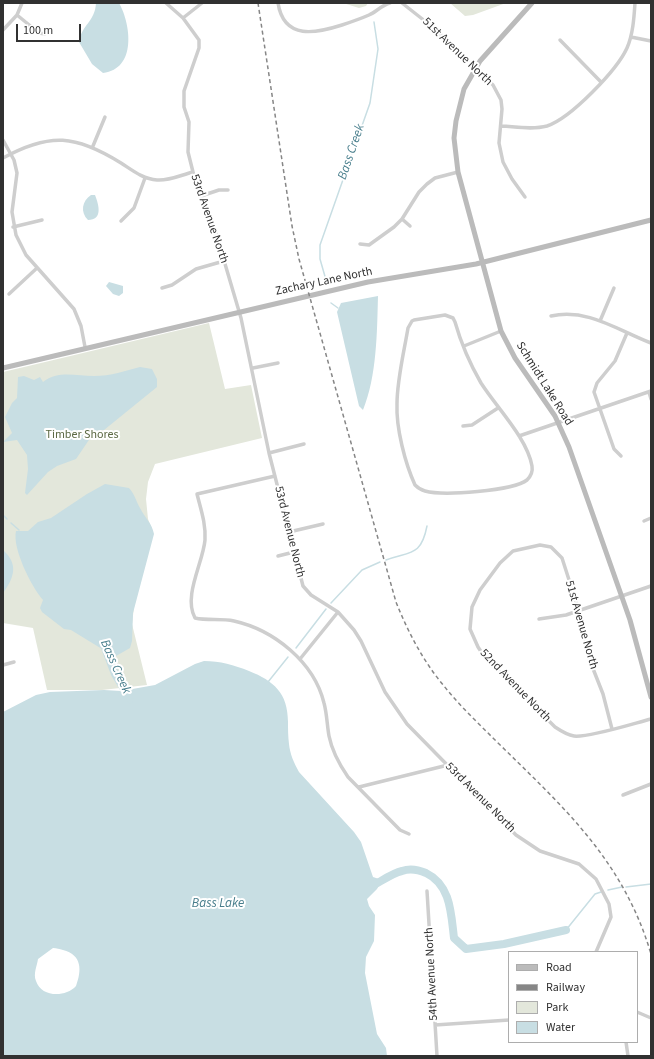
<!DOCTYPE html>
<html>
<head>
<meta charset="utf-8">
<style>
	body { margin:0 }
	#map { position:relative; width:654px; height:1059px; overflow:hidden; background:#fff; font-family:"Source Sans 3",sans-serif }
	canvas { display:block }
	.frame { position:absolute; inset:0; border:4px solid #313131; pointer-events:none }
	.legend { position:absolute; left:508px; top:951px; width:130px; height:92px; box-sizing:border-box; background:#fff; border:1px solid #adadad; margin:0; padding:5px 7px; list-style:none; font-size:12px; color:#313131 }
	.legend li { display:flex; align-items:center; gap:8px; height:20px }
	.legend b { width:20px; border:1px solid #adadad }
	.scale { position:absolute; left:16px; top:24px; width:65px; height:18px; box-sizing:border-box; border:2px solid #313131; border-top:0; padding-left:5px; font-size:12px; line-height:14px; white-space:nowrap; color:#313131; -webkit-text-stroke:3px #fff; paint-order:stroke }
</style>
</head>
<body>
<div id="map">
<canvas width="654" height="1059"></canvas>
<div class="frame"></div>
<ul class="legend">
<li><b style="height:5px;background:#bbb"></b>Road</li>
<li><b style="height:5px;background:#868686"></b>Railway</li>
<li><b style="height:11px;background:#e3e7db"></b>Park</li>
<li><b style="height:11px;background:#c8dee3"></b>Water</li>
</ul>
<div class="scale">100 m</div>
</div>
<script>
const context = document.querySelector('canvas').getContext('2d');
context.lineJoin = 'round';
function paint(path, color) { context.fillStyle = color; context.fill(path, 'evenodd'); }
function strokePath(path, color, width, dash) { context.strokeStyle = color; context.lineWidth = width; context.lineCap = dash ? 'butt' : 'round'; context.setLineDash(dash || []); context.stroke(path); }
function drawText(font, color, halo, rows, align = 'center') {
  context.font = font + ' "Source Sans 3",sans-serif'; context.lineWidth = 4; context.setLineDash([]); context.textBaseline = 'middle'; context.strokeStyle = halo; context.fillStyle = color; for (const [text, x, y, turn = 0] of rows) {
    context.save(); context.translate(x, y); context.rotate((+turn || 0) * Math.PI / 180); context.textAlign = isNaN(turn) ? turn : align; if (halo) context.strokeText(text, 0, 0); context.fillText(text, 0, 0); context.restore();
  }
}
const green = new Path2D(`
	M343 3H368L366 6 359 8Z
	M450 3H506L473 15 465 16Z
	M209 323 225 389 251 385 262 438 155 464 148 482 146 499 148 519 153 532 134 607 132 624 147 685 102 690H47L33 628 3 623V372Z`);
const water = new Path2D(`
	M96 3H119C131 24 137 69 103 73L92 64 79 42C82 24 95 22 96 3Z
	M91 195H95C99 205 103 220 88 220 80 212 82 201 91 195Z
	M109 282 123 286V293L119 296 113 294 106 286Z
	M378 296C377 332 377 376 363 410L359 406 337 312 341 303Z
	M140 367 152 369 157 379V387L104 430 95 431 76 459 57 466 48 472 27 495 25 493 28 469 27 455 17 440 3 442 12 433 5 417 12 403 17 398 18 377 24 376 34 380 40 377 43 382C58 370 76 376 94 376 111 376 125 371 140 367Z
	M105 484 129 488C135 495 136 501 140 508 145 518 152 523 154 534L133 613 132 641 130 648 116 656 105 654 102 649 71 630 64 629 42 612 40 608 43 600C31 586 12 548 16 531H28L38 522 51 518 87 494Z
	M3 550C19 564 14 578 3 593Z
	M204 661C220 661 234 665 249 671 274 681 288 693 288 722 288 729 288 736 289 744 290 754 294 763 299 772L354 832 361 842 373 877 382 880 377 889 367 899 369 906 375 915 374 941 366 957 365 973 377 1034 386 1048 387 1056H3V712L36 695 50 692 104 690 121 691 155 685 195 664ZM53 948C57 948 59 949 63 950 82 955 82 970 76 986 65 998 41 997 36 981 33 974 37 966 38 959Z`);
const stream = new Path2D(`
	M326 280 320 259V245L370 103 378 49 374 22
	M331 303 338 308
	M3 515 7 519
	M11 523 19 530
	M386 560C410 551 421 557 427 526
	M331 603 362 570 380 562
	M296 648 326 609
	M268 682 288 657
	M626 887 651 884
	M608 890 622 887
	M566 930 595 894 601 892`);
const river = new Path2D(`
	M104 645 115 674 130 699
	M374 885C383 880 393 873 402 871 410 868 419 870 426 873 451 885 451 914 454 938L466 949 504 944 566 930`);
const street = new Path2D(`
	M166 3 183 18 199 40V48L184 91V107L189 122 188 152 196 184 215 230 241 318 269 453 303 586 311 595 338 612 354 630 361 641 385 692 407 724 516 835 540 851 579 864 596 879 609 904 611 917 596 952
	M278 3C284 41 317 33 342 25 351 22 360 19 369 15 376 12 382 5 390 3
	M402 3 435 29 493 85 501 100 502 109 499 143 503 162 512 179 525 197
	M17 15 39 33 45 34
	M183 18 202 3
	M3 30 17 15 22 3
	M631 37 651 41
	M560 40 601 82
	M502 126C517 127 533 130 547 126 571 118 617 70 627 48 633 34 634 18 635 3
	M3 140 14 160 17 173 12 212 16 235 26 255 74 309 81 326 85 347
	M93 146 105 117
	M3 158C50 132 76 135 121 163 132 170 143 179 157 180 169 181 181 175 193 172
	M201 196 219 190H228
	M402 219 410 226
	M121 221 134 208 145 178
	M13 227 42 220
	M360 244 369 245 394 227 402 219 419 192 427 184 435 178 458 172
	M162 288 172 285 196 269 224 261
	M9 294 37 268
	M445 315 453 318 455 322C461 343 470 364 481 383 497 408 527 438 532 466 533 472 531 476 527 480 513 491 443 496 425 491 421 490 418 488 415 485 405 463 396 428 397 404 397 380 404 352 408 328L412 321 414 320Z
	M551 316C588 308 617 330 651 343
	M600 321 614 288
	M464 346 501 331
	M253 368 278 363
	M649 392 651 399
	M463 426 472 425 498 408
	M519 436 651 391
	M269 453 304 444
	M621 456 614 449 594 392 597 383 615 361 627 333
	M275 476 197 494C201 510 206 524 205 540 203 563 183 596 195 618 208 621 221 618 234 621 274 630 314 662 324 703 327 714 327 725 329 736 332 751 339 764 348 777L400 830 409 834
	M644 521 651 518
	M289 532 323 524
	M278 556 294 552
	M539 619 566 615 651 586
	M300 659 338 612
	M3 665 14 662
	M612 729 603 694 590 661 579 611 562 558 551 547 540 545 513 551 500 563 480 590 472 607 470 629 478 647 484 656 555 727C561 731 567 735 574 736 588 738 635 723 651 719
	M359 787 448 765
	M623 795 651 784
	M427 891 437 1056
	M637 1012 651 1018
	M435 1025 509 1020
	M626 1042 628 1056`);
const secondary = new Path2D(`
	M532 3 480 61 464 89 456 121 454 138 458 172 501 331 515 358 555 416 569 447 630 620 651 697
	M3 368 368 282 476 264 651 220`);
const rail = new Path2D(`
	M258 3 292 226 299 259 396 602C408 632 423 661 444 686 459 705 477 722 494 739 562 806 623 859 651 954`);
const streetNames = [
	["51st Avenue North",457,52,44],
	["53rd Avenue North",209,219,71],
	["Zachary Lane North",324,282,-12],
	["Schmidt Lake Road",544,384,58],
	["53rd Avenue North",289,532,76],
	["51st Avenue North",581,625,74],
	["52nd Avenue North",515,686,46],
	["53rd Avenue North",480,798,45],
	["54th Avenue North",432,974,-93]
];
const parkNames = [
	["Timber Shores",82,435]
];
const waterNames = [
	["Bass Creek",352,152,-71],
	["Bass Creek",115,667,66],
	["Bass Lake",218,904]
];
paint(green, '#e3e7db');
paint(water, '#c8dee3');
strokePath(stream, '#c8dee3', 1.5);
strokePath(river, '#c8dee3', 8);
strokePath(street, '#cecece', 3.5);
strokePath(secondary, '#bbb', 5);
strokePath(rail, '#868686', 1.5, [4, 3]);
drawText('12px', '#313131', '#fff', streetNames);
drawText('12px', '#5b6843', '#fff', parkNames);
drawText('italic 13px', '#477d8b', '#fff', waterNames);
</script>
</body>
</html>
